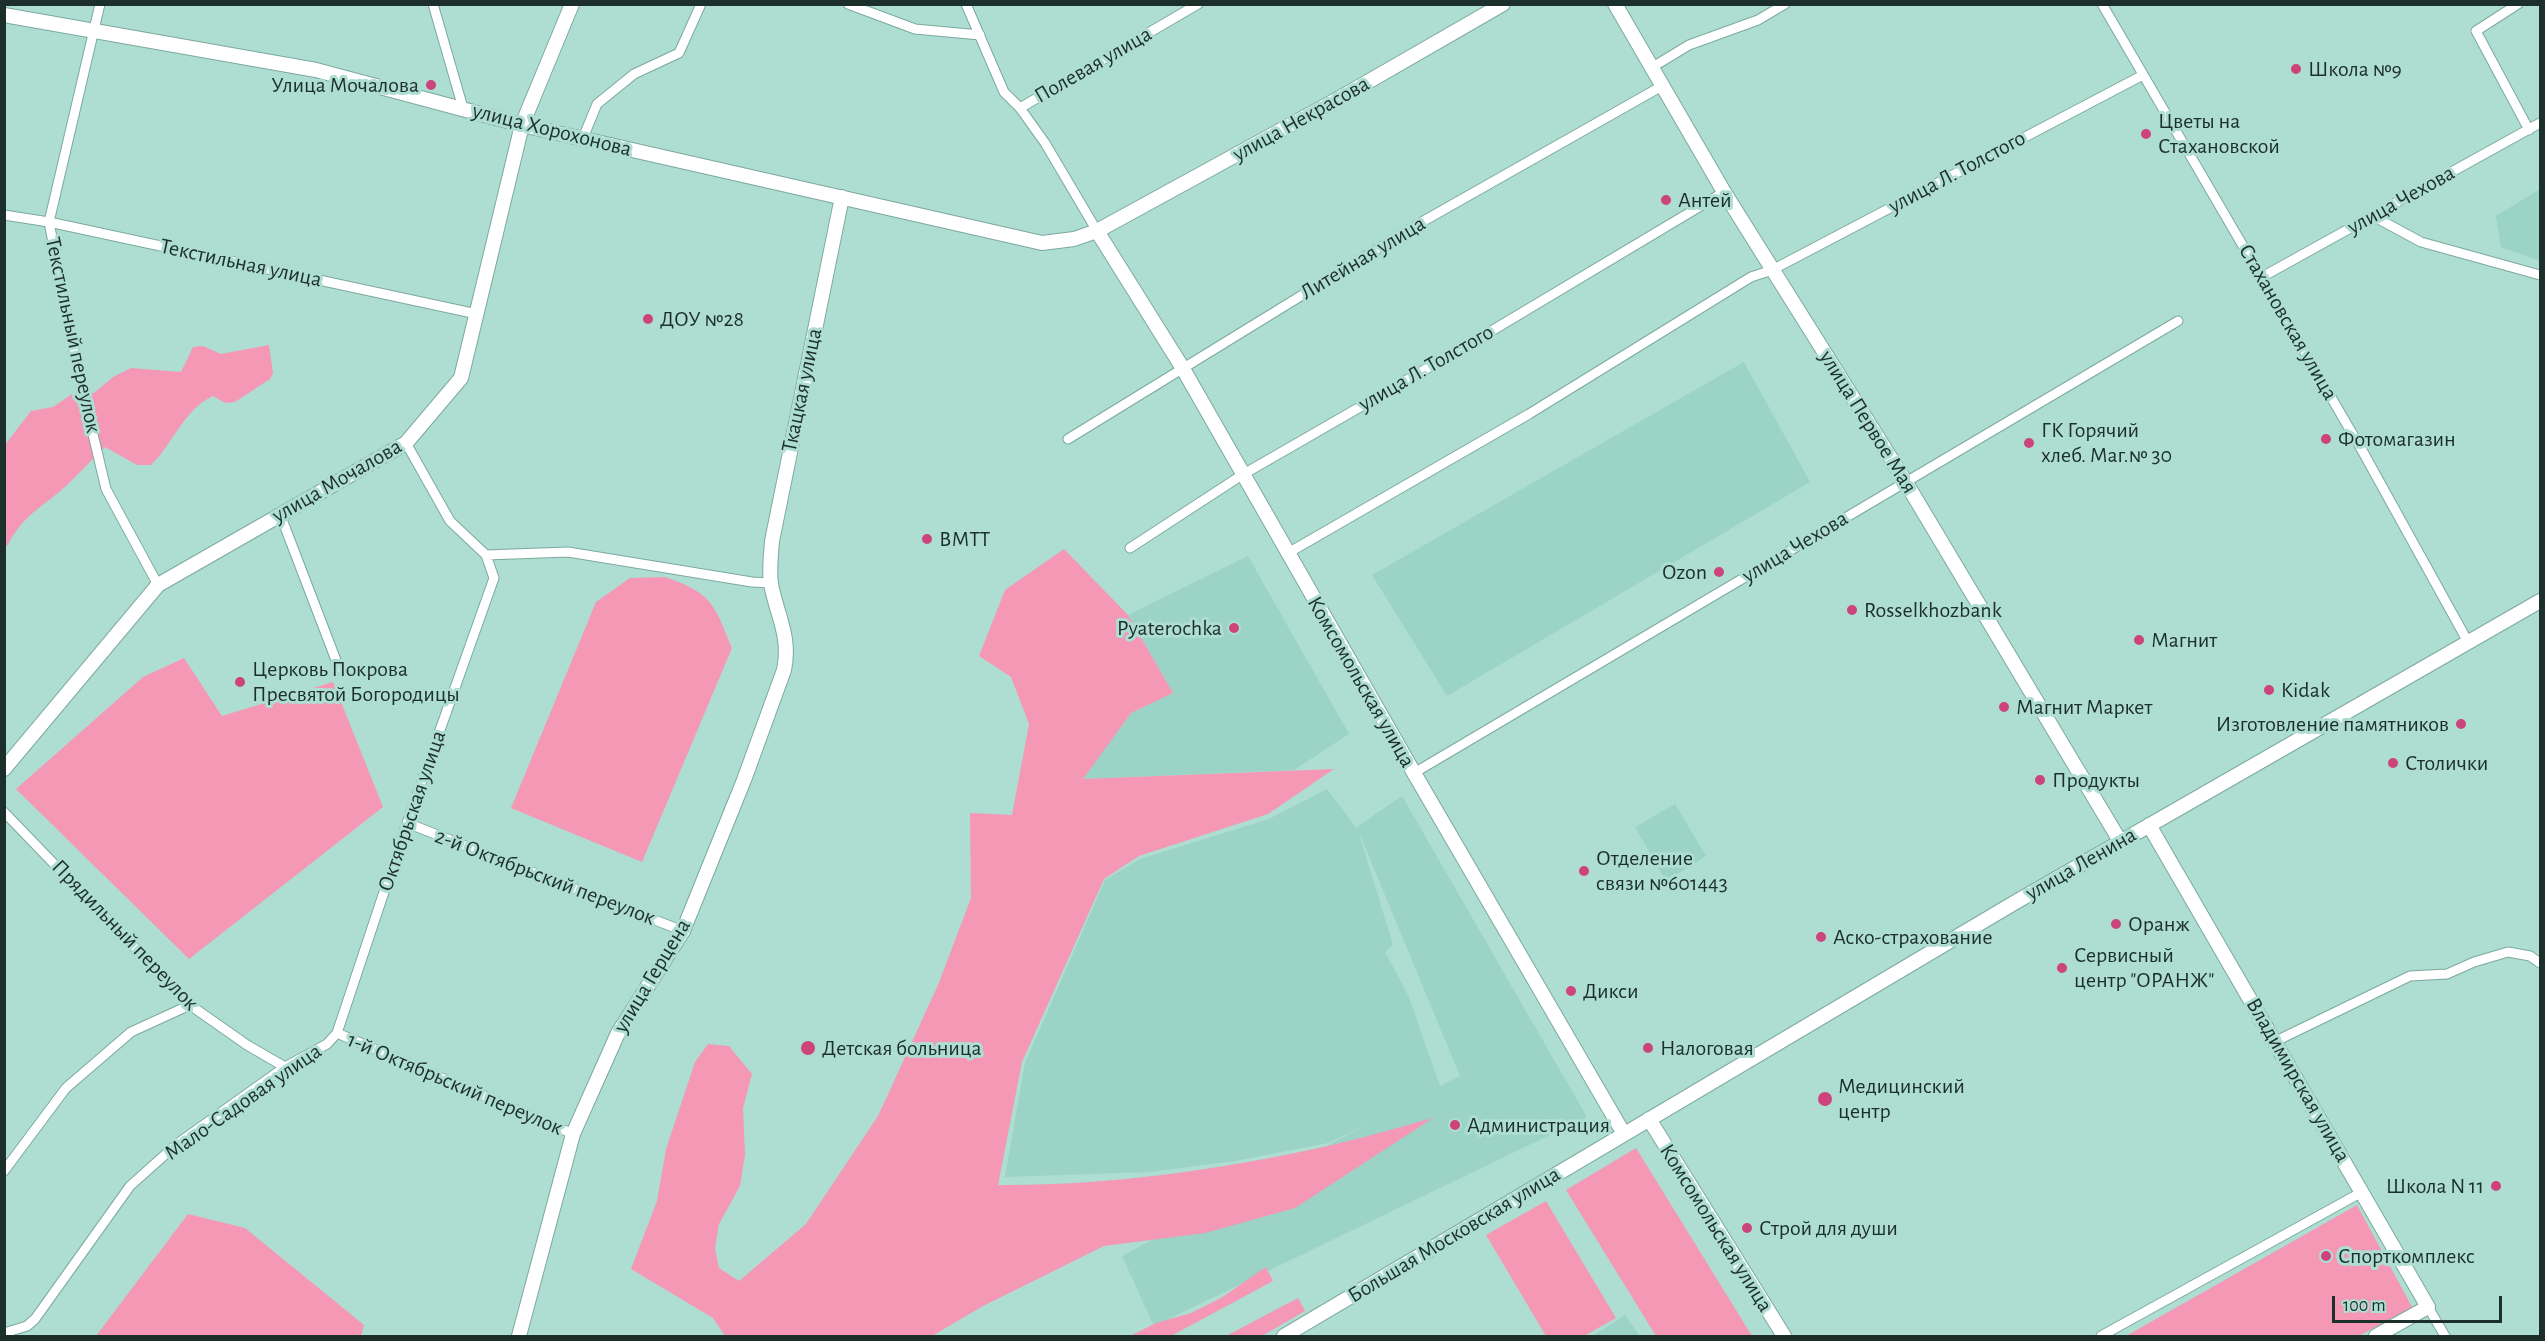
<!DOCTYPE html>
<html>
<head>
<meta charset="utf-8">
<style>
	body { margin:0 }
	#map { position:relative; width:2545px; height:1341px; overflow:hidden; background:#aeddd2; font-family:"Alegreya Sans",sans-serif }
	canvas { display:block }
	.frame { position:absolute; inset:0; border:6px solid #1d2f2b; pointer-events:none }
	.scale { position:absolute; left:2332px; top:1296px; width:170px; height:27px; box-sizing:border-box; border:3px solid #1d2f2b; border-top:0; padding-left:8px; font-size:18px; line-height:21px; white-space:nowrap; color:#1d2f2b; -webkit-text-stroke:4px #aeddd2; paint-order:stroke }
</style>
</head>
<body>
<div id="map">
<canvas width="2545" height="1341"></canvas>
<div class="frame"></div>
<div class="scale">100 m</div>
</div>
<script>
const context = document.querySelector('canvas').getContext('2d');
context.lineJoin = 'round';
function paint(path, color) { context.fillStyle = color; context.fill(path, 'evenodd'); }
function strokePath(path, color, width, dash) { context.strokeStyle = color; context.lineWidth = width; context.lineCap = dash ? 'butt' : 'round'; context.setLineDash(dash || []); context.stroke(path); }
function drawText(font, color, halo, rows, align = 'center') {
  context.font = font + ' "Alegreya Sans",sans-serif'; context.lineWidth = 6; context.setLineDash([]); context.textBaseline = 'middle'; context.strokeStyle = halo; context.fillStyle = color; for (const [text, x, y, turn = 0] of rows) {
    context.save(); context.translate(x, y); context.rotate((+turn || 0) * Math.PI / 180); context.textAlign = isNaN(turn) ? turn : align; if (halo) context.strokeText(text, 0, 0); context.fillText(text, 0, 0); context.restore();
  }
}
const built = new Path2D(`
	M2540 189V261L2501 247 2496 216Z
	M1744 362 1810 482 1447 696 1372 575Z
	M1248 556 1349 734 1294 770 1082 779 1131 713 1173 693 1128 615Z
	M1327 789 1358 830 1357 827 1402 796 1587 1117 1154 1326 1122 1256 1368 1124 1328 1143 1235 1161 1149 1172 1005 1177 1025 1063 1105 880 1140 859 1269 819ZM1358 830 1460 1076 1440 1086 1408 995 1385 952 1393 945Z
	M1675 804 1706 856 1666 881 1635 827Z
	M1625 1315 1640 1336H1593Z`);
const green = new Path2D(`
	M269 345 273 373 270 379 235 402 225 403 213 396C184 409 173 444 151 465H137L105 447C91 460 79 474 65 487 39 510 25 513 7 546L4 545V446L31 411 53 407 72 394 94 393 113 377 131 368 181 372 193 347 203 346 221 354Z
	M1064 549 1128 615 1173 693 1131 713 1083 779 1334 769 1268 814 1139 856 1104 879 1022 1062 998 1185C1102 1186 1221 1170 1323 1147 1360 1139 1396 1128 1433 1118L1295 1208 1205 1233 1104 1246 983 1306 932 1336H725L713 1318 631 1269 657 1201 666 1149 695 1062 708 1044 729 1046 752 1074 743 1108 745 1155 740 1186 719 1224 715 1248 719 1268 739 1281 806 1224 878 1116 938 985 971 898 970 813 1012 815 1029 724 1011 677 979 656 1005 590Z
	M665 577C712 593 714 604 732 648L642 862 511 808 596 602 630 578Z
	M184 658 222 716 333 682 383 807 189 959 16 789 143 677Z
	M1636 1148 1752 1336H1656L1566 1190Z
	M1546 1201 1616 1318 1584 1336H1546L1486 1235Z
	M2357 1205 2412 1307 2359 1336H2126Z
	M188 1214 245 1228 364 1325 361 1336H96Z
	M1266 1267 1273 1281 1171 1336H1130L1156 1323 1191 1313 1221 1298Z
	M1298 1298 1305 1311 1262 1336H1226Z`);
const street = new Path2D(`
	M100 4 49 222 77 367 106 489 158 585
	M433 4 463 108
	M848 4 915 29 980 35
	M966 4 1004 92 1020 108 1045 143 1097 231
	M2102 4 2363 452 2468 642
	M2518 4 2476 31 2529 130
	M1651 68 1689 45 1758 20 1785 4
	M1020 108 1198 4
	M583 138 597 104 634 74 679 53 701 4
	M4 215 49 222 477 314
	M2373 216 2421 242 2540 275
	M2262 277 2540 123
	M1068 439 1413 227 1662 86
	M406 443 450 521 486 555 568 552 752 582 771 583
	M280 514 339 668
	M1130 548 1242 475 1478 339 1724 192
	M1288 553 1529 414 1751 277 1772 270 2143 75
	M1414 773 2178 321
	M4 812 190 1005 247 1045 285 1067
	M407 823 683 931
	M337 1033 573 1134
	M2276 1041 2410 976 2447 974 2474 962 2508 952 2530 956 2540 963
	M4 1171 66 1088 131 1032 190 1005
	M2428 1307 2445 1336
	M4 1333 27 1326 35 1319 130 1186 177 1144 285 1067 327 1044 337 1033 407 823 494 578 486 555
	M2101 1336 2362 1192`);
const secondary = new Path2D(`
	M1615 4 1724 192 1905 481 2120 841
	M4 15 316 70 522 125 1042 243 1074 239 1097 231 1338 99 1503 4
	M1097 231 1182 367 1414 773 1624 1134
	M4 769 158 585 406 443 461 378 522 125 572 4
	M2149 825 2428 1307 2376 1336
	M1649 1119 1784 1336
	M519 1336 573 1134 618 1033 683 931 744 780 784 670C791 636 777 616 771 584 769 570 771 555 772 541L842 197
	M1284 1336 2014 903 2540 601`);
const markers = [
	[2296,69,6,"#cd437b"],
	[431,85,6,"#cd437b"],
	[2146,134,6,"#cd437b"],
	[1666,200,6,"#cd437b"],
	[648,319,6,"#cd437b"],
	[2326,439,6,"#cd437b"],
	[2029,443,6,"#cd437b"],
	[927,539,6,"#cd437b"],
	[1719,572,6,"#cd437b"],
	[1852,610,6,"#cd437b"],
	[1234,628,6,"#cd437b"],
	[2139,640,6,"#cd437b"],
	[240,682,6,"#cd437b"],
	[2269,690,6,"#cd437b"],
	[2004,707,6,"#cd437b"],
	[2461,724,6,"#cd437b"],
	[2393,763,6,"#cd437b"],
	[2040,780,6,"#cd437b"],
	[1584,871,6,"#cd437b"],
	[2116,924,6,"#cd437b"],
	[1821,937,6,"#cd437b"],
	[2062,968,6,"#cd437b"],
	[1571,991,6,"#cd437b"],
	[808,1048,8,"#cd437b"],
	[1648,1048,6,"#cd437b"],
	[1825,1099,8,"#cd437b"],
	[1455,1125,6,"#cd437b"],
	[2496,1186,6,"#cd437b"],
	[1747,1228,6,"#cd437b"],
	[2326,1256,6,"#cd437b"]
];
const streetNames = [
	["Полевая улица",1093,65,-30],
	["улица Некрасова",1301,119,-29],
	["улица Хорохонова",552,130,14],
	["улица Л. Толстого",1957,172,-28],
	["улица Чехова",2401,200,-29],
	["Литейная улица",1363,258,-31],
	["Текстильная улица",241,263,12],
	["Стахановская улица",2288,322,60],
	["Текстильный переулок",73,335,78],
	["улица Л. Толстого",1426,368,-30],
	["Ткацкая улица",802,390,-78],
	["улица Первое Мая",1868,422,58],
	["улица Мочалова",337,481,-30],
	["улица Чехова",1795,547,-31],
	["Комсомольская улица",1361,682,60],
	["Октябрьская улица",412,811,-71],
	["улица Ленина",2081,864,-30],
	["2-й Октябрьский переулок",545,877,21],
	["Прядильный переулок",125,935,46],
	["улица Герцена",652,976,-59],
	["Владимирская улица",2298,1080,60],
	["1-й Октябрьский переулок",455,1084,23],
	["Мало-Садовая улица",243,1102,-35],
	["Комсомольская улица",1716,1228,58],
	["Большая Московская улица",1454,1235,-31]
];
const poiNames = [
	["Школа №9",2308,69],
	["Улица Мочалова",419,85,"right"],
	["Цветы на",2158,121],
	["Стахановской",2158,146],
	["Антей",1678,200],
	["ДОУ №28",660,319],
	["ГК Горячий",2041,430],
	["хлеб. Маг.№ 30",2041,455],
	["Фотомагазин",2338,439],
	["ВМТТ",939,539],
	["Ozon",1707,572,"right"],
	["Rosselkhozbank",1864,610],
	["Pyaterochka",1222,628,"right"],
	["Магнит",2151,640],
	["Церковь Покрова",252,669],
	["Пресвятой Богородицы",252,694],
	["Kidak",2281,690],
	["Магнит Маркет",2016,707],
	["Изготовление памятников",2449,724,"right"],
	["Столички",2405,763],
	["Продукты",2052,780],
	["Отделение",1596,858],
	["связи №601443",1596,883],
	["Оранж",2128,924],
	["Аско-страхование",1833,937],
	["Сервисный",2074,955],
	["центр \"ОРАНЖ\"",2074,980],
	["Дикси",1583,991],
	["Детская больница",822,1048],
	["Налоговая",1660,1048],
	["Медицинский",1838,1086],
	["центр",1838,1111],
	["Администрация",1467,1125],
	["Школа N 11",2484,1186,"right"],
	["Строй для души",1759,1228],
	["Спорткомплекс",2338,1256]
];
paint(built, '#9bd3c6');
paint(green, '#f598b6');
strokePath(street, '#7ca99f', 11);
strokePath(secondary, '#7ca99f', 16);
strokePath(street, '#fff', 9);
strokePath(secondary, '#fff', 14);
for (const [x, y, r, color] of markers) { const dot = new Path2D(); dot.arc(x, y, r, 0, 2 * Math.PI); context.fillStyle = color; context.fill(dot); strokePath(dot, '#aeddd2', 2); }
drawText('22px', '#1d2f2b', '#aeddd2', streetNames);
drawText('22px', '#1d2f2b', '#aeddd2', poiNames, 'left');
</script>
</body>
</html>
